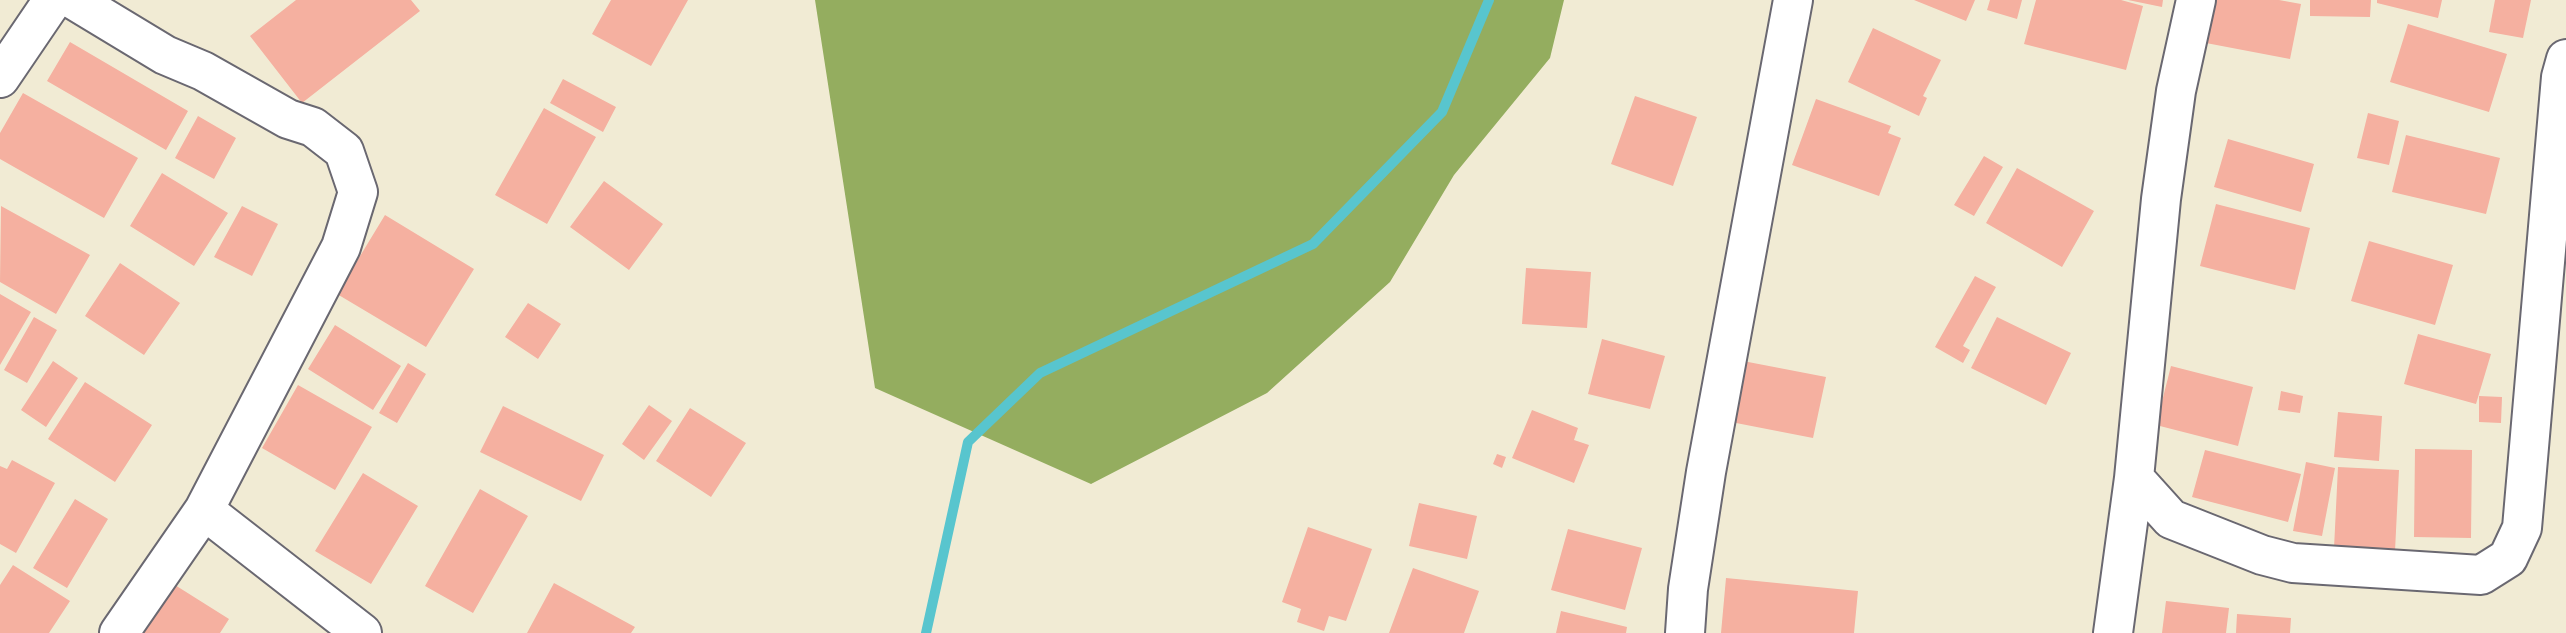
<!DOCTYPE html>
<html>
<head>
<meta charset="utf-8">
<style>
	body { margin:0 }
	canvas { display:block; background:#f1ebd4 }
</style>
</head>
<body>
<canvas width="2566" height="633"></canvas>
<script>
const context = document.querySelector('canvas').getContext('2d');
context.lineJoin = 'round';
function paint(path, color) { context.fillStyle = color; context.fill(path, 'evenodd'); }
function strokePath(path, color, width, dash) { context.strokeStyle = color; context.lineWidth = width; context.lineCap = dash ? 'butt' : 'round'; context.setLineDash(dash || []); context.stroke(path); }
const forest = new Path2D(`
	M815 0H1564L1550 58 1454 175 1390 282 1267 393 1091 484 875 388Z`);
const stream = new Path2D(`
	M926 633 968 442 1040 373 1313 244 1442 112 1489 0`);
const building = new Path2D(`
	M296 0H411L420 11 302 103 250 36Z
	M611 0H688L651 66 592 34Z
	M1914 0H1975L1966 21Z
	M1990 0H2022L2017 19 1987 10Z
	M2036 0H2121L2143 6 2126 70 2024 44Z
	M2128 0H2163L2162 7Z
	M2215 0H2279L2301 4 2290 59 2206 43Z
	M2310 0H2371L2370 17 2310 16Z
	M2377 0H2442L2438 18 2377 3Z
	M2495 0H2531L2523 38 2489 32Z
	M2408 24 2507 54 2489 112 2390 82Z
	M1873 28 1941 60 1923 96 1927 98 1919 116 1848 82Z
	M70 42 188 111 166 150 47 81Z
	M563 79 616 107 603 132 550 103Z
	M23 93 138 158 104 218 0 159V133Z
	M1635 96 1697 117 1673 186 1611 164Z
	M1816 99 1891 126 1888 133 1901 138 1879 196 1792 165Z
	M544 108 596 137 547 224 495 195Z
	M2368 113 2399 121 2389 165 2357 158Z
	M198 116 236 138 214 179 175 158Z
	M2406 135 2500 158 2486 214 2392 192Z
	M2228 139 2314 164 2301 212 2214 187Z
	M1984 156 2003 167 1974 216 1954 205Z
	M2017 168 2094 211 2062 267 1986 223Z
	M162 173 228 213 194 266 130 226Z
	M604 181 663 224 629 270 570 227Z
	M2216 204 2310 228 2295 290 2200 266Z
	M1 206 90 255 56 314 0 282Z
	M242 206 278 224 252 276 214 257Z
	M385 215 474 269 426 347 337 294Z
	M2369 241 2453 265 2435 325 2351 301Z
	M120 263 180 303 144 355 85 316Z
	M1526 268 1591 272 1587 328 1522 324Z
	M1975 276 1996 287 1963 346 1970 350 1963 363 1935 347Z
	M0 294 31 312 0 365Z
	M528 303 561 324 538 359 505 337Z
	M34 317 57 330 27 383 4 370Z
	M1997 317 2071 353 2046 405 1971 368Z
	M335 325 401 366 373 410 308 369Z
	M2418 334 2491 354 2476 404 2404 384Z
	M1602 339 1665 356 1650 409 1588 394Z
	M53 361 78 378 46 427 21 410Z
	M1743 361 1826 377 1813 438 1731 422Z
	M408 363 426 374 397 423 379 413Z
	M2171 366 2253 387 2238 446 2156 425Z
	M85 382 152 425 115 482 48 439Z
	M298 385 372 427 335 490 262 448Z
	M2281 391 2303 396 2300 413 2278 410Z
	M2479 396 2502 397 2501 423 2479 422Z
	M649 405 672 421 644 460 622 444Z
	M503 406 604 455 581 501 480 452Z
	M690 408 746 443 711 497 656 461Z
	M1532 410 1578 428 1574 440 1589 445 1574 483 1512 458Z
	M2338 412 2382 416 2379 461 2334 457Z
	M2415 449 2472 450 2471 538 2414 537Z
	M2205 450 2301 474 2288 522 2192 497Z
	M1497 454 1506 457 1502 468 1493 464Z
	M12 460 55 483 16 553 0 544V466L7 469Z
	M2306 462 2335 468 2322 536 2293 531Z
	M2338 467 2399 470 2395 551 2334 548Z
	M363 473 418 506 371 584 315 551Z
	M480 489 528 516 473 613 425 586Z
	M75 499 108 519 67 588 33 568Z
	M1419 503 1477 516 1467 559 1409 546Z
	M1308 527 1372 549 1346 621 1329 616 1324 631 1297 622 1301 609 1282 602Z
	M1568 529 1642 548 1625 610 1551 590Z
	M13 565 70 601 49 633H0V585Z
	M1413 568 1479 591 1464 633H1389Z
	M1726 578 1858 591 1854 633H1721Z
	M167 580 229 619 220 633H134Z
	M554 583 635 627 631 633H527Z
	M2166 601 2229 608 2226 633H2162Z
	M1561 611 1627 627 1626 633H1556Z
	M2237 614 2291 618 2290 633H2236Z`);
const minor = new Path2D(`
	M74 0 165 55 203 71 288 119 313 127 344 151 358 192 341 247 204 510 119 633
	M0 78 53 0
	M2134 478 2171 519 2262 555 2293 563 2481 575 2508 558 2522 528 2561 77 2566 59
	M204 510 362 633
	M1685 633 1688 589 1706 472 1793 0
	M2113 633 2134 478 2161 199 2176 91 2196 0`);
paint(forest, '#94ad5f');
strokePath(stream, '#58c5ce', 10);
paint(building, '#f5b0a0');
strokePath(minor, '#6a6871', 42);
strokePath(minor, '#fff', 38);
</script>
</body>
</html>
